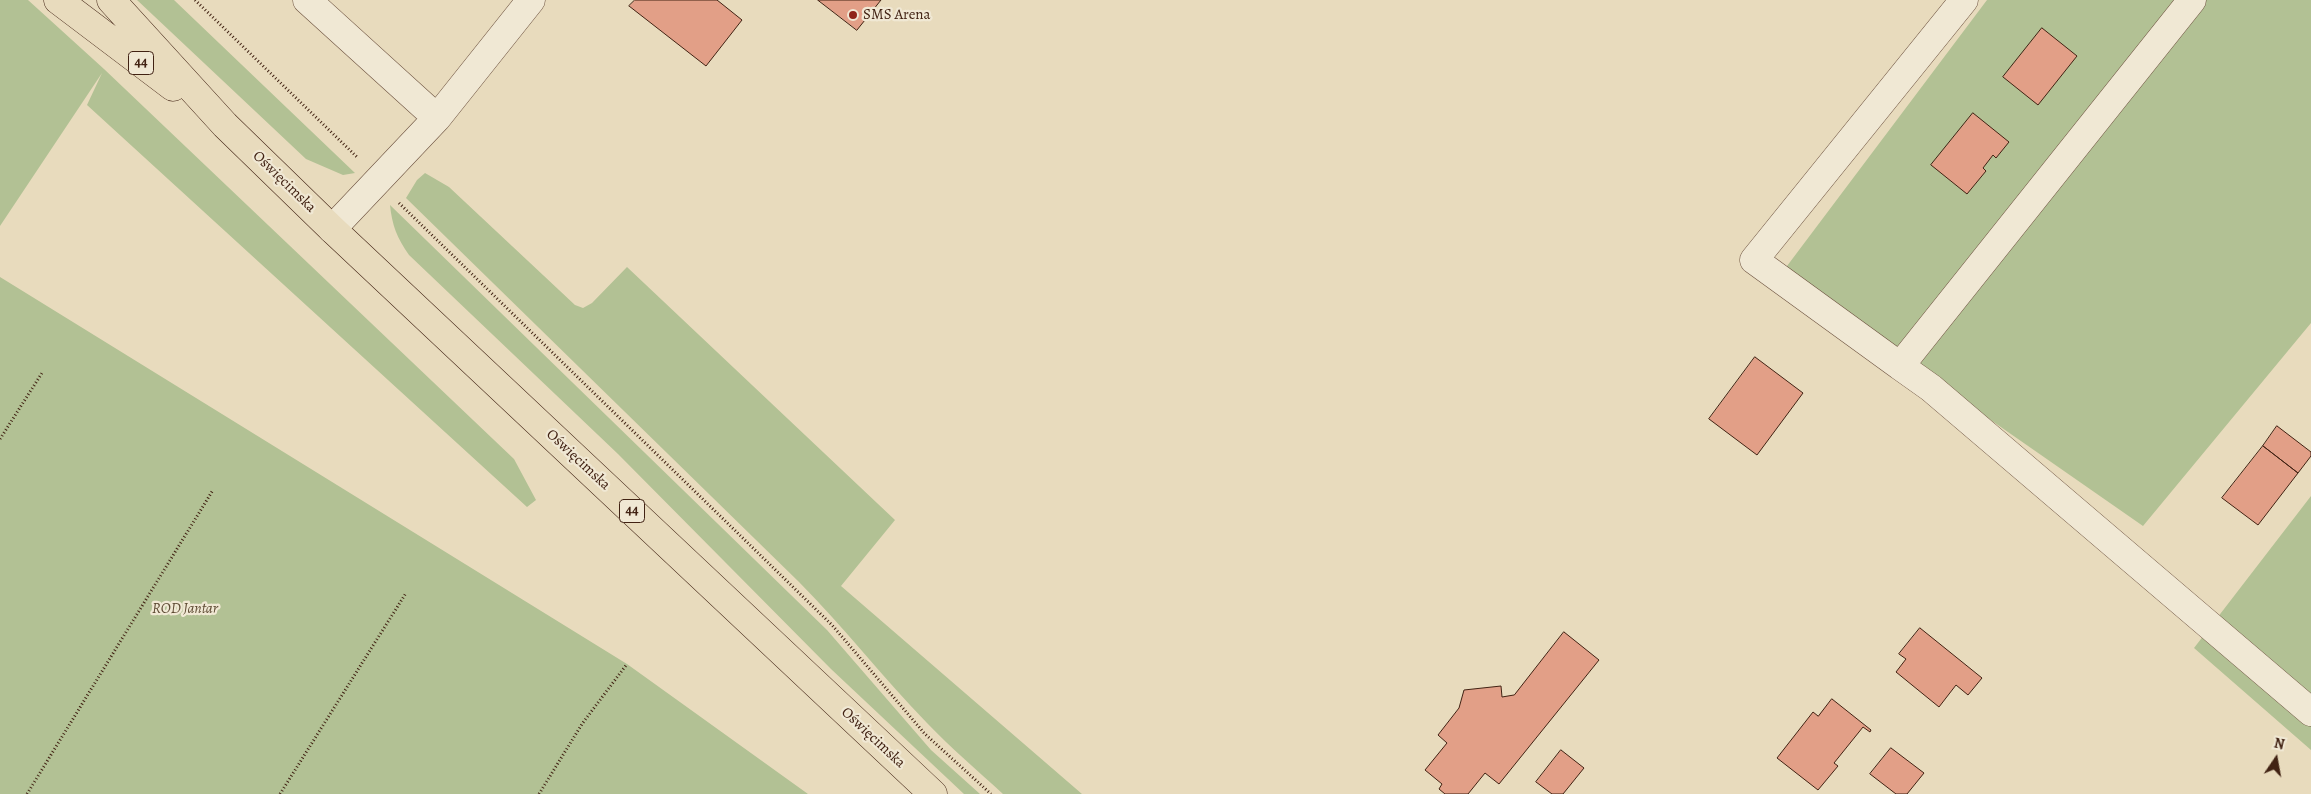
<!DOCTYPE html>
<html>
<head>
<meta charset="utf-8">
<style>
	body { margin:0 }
	#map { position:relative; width:2311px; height:794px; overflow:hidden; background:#e8dbbd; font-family:Alegreya,serif }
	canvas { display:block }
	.north { position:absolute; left:2251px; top:734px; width:50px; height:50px; -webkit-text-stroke:4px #f0e8d4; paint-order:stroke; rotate:12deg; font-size:14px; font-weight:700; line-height:20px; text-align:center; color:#412213 }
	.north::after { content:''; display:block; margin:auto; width:18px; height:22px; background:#412213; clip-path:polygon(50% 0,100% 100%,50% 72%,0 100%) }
</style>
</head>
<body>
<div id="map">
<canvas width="2311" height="794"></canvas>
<div class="north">N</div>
</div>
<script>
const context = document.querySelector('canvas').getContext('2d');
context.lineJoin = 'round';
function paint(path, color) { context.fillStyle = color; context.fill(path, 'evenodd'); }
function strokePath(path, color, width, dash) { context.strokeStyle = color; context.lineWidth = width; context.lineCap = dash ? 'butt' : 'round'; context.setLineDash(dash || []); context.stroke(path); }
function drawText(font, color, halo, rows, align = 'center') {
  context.font = font + ' Alegreya,serif'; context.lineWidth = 4.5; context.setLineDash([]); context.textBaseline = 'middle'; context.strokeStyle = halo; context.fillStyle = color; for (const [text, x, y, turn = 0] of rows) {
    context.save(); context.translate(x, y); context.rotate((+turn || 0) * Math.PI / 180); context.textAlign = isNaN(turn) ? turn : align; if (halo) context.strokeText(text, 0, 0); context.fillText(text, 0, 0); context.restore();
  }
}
const green = new Path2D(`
	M0 0H28L104 69 514 459 536 500 527 507 87 105 102 73 0 226Z
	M137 0H174L355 173 343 175 306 159Z
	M1987 0H2311V323L2143 526 1781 274Z
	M425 173 449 187 575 305 583 308 592 303 627 267 895 520 841 586 1082 794H1003C978 771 951 748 927 723 883 678 844 627 799 582L406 198 417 180Z
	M390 205 827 630 931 750 980 794H964L831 669 618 454 409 255C397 238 392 225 390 205Z
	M0 277 627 664 808 794H0Z
	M2311 496V750L2194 648Z`);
const building = new Path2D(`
	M635 0H717L742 20 706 66 629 6Z
	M818 0H881L857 30Z
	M2042 28 2077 56 2038 105 2003 77Z
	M1973 113 2009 142 1996 158 1993 155 1983 168 1986 171 1967 194 1931 165Z
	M1755 357 1803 393 1757 455 1709 419Z
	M2277 426 2311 452V456L2298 473 2263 446Z
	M2263 446 2298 473 2258 525 2222 498Z
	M1920 628 1982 678 1968 695 1956 685 1939 707 1896 672 1906 659 1899 654Z
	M1564 632 1599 660 1499 784 1485 773 1468 794H1445L1439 789 1442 784 1425 770 1447 743 1438 735 1459 708 1464 690 1501 686 1502 697 1514 695Z
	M1832 699 1871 730 1870 732 1863 727 1834 763 1838 766 1818 790 1777 758 1813 712 1818 716Z
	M1891 748 1924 773 1907 794H1896L1870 774Z
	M1561 750 1584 768 1563 794H1552L1536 782Z`);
const path = new Path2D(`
	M195 0 358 158
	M399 203 832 625 925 734 991 794
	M0 439 42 373
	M27 794 213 490
	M280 794 406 593
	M539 794 582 724 627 664`);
const minor = new Path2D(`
	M307 0 437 118 332 229
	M2192 0 1900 366 1931 388 2311 712
	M437 118 531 0
	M1900 366 1754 260 1964 0`);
const major = new Path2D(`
	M58 0 173 87
	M111 0 225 125 332 229 933 794`);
const markers = [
	[853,15,5,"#8f2418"]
];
const shields = [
	[141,63,25],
	[632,511,25]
];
const shieldNames = [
	["44",141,63],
	["44",632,511]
];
const poiNames = [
	["SMS Arena",863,15]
];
const streetNames = [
	["Oświęcimska",284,182,44],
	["Oświęcimska",578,460,43],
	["Oświęcimska",873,738,43]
];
const parkNames = [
	["ROD Jantar",185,609]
];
paint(green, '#b2c194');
paint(building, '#e29f87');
strokePath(building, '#412213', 1);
strokePath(minor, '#6b503e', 29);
strokePath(major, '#412213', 29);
strokePath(path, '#412213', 3, [1, 2.5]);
strokePath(minor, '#f0e8d4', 28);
strokePath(major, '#e8dbbd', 28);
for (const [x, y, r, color] of markers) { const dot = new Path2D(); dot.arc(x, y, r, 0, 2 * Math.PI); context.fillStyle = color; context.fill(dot); strokePath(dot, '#f0e8d4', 2); }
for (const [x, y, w] of shields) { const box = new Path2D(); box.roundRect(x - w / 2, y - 11.5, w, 23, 4); context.fillStyle = '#f0e8d4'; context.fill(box); strokePath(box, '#412213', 1); }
drawText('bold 14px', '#412213', null, shieldNames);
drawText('15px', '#412213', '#f0e8d4', poiNames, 'left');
drawText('15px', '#412213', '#f0e8d4', streetNames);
drawText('italic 15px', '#5d4a33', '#f0e8d4', parkNames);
</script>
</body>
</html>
